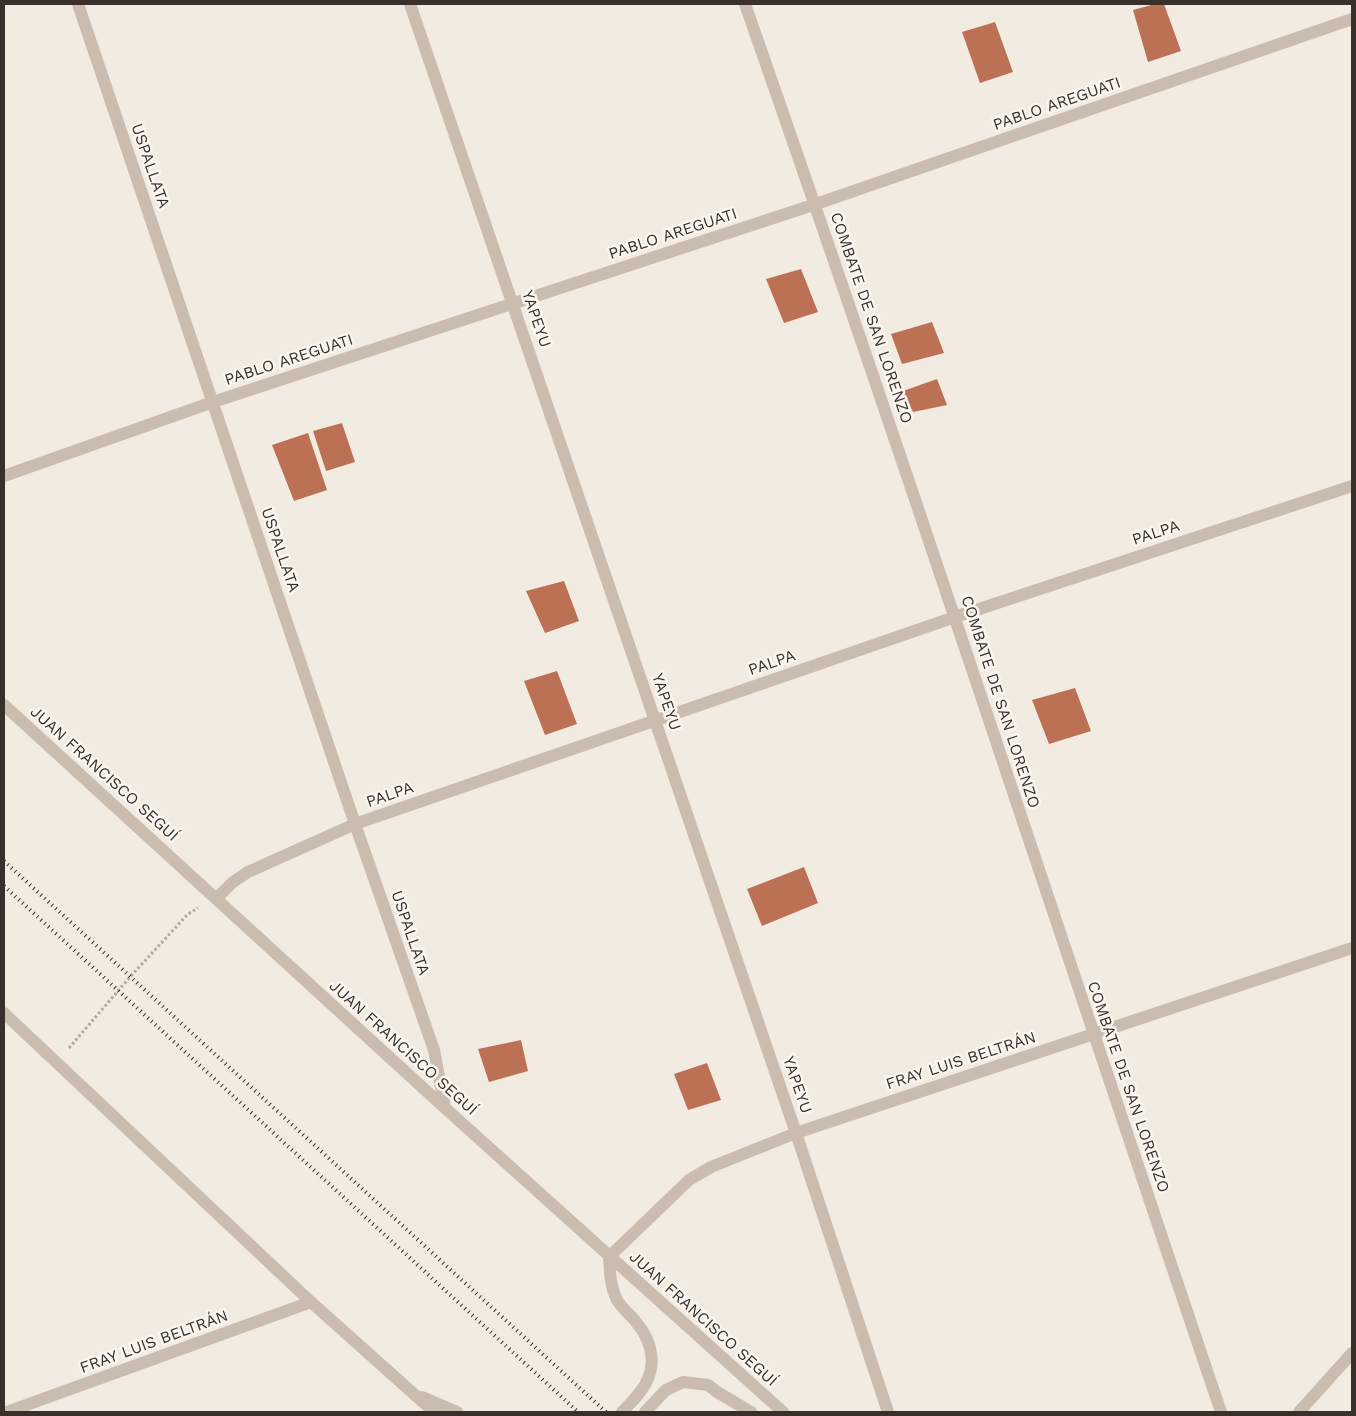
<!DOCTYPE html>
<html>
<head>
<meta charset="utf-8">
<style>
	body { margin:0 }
	#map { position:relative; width:1356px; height:1416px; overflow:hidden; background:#f2ebe2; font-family:"Work Sans",sans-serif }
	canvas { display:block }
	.frame { position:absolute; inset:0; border:5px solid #39302c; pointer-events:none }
</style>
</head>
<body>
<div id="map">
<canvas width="1356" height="1416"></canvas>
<div class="frame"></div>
</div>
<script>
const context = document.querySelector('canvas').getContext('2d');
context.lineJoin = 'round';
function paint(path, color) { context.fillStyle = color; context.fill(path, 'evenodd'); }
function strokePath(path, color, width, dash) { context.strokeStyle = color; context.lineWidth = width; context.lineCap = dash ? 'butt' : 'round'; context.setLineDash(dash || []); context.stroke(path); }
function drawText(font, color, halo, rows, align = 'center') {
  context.font = font + ' "Work Sans",sans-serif'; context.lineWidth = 5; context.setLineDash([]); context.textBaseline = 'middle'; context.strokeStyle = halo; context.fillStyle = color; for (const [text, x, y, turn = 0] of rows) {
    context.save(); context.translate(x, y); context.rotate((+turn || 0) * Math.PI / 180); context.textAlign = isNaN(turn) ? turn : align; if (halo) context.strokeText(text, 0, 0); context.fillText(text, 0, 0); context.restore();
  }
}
const building = new Path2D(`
	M1155 4H1164L1181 51 1148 62 1133 10Z
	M995 22 1013 72 980 83 962 32Z
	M801 269 818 312 784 323 766 279Z
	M932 322 944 353 902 364 891 334Z
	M937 379 947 405 913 412 903 391Z
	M342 423 355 462 326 471 313 431Z
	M308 433 327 490 294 501 272 445Z
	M564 581 579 621 545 633 526 591Z
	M557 671 577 724 545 735 524 681Z
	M1075 688 1091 731 1049 744 1032 700Z
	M804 867 818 903 762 926 747 889Z
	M521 1040 528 1071 489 1082 478 1049Z
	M707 1063 721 1100 688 1110 674 1074Z`);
const path = new Path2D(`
	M69 1048 130 977 188 914 198 908`);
const minor = new Path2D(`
	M78 4 355 824 434 1050 445 1108
	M410 4 796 1133 888 1412
	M745 4C909 472 1062 943 1221 1412
	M4 476 213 402 816 204 1352 19
	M4 705 445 1108 783 1412
	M216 899 233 882 248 872 355 824 955 617 1352 486
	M4 1013 311 1302 434 1412
	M609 1257 689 1180 711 1167 796 1133 1352 948
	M609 1257C610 1271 610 1285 616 1298 620 1307 630 1314 636 1322 654 1343 658 1370 640 1392 635 1399 628 1406 622 1412
	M422 1397 457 1412
	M7 1412 311 1302
	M645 1412 666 1390 683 1382 708 1385 717 1392 751 1412
	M1299 1412 1352 1353`);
const rail = new Path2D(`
	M4 861 606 1412
	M4 886 578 1412`);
const streetNames = [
	["PABLO AREGUATI",1057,104,-19],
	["USPALLATA",150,166,71],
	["PABLO AREGUATI",673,234,-18],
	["COMBATE DE SAN LORENZO",871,318,71],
	["YAPEYU",536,319,71],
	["PABLO AREGUATI",289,360,-18],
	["PALPA",1156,533,-18],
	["USPALLATA",280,550,71],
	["PALPA",772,663,-19],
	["YAPEYU",666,702,71],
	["COMBATE DE SAN LORENZO",1000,702,72],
	["JUAN FRANCISCO SEGUÍ",104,774,42],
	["PALPA",390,795,-19],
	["USPALLATA",410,933,71],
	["JUAN FRANCISCO SEGUÍ",403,1048,42],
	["FRAY LUIS BELTRÁN",961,1061,-18],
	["YAPEYU",797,1085,71],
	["COMBATE DE SAN LORENZO",1128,1087,71],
	["JUAN FRANCISCO SEGUÍ",703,1319,42],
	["FRAY LUIS BELTRÁN",154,1342,-20]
];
paint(building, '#bd7154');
strokePath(path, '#b6a698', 3, [2.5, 2.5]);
strokePath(minor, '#cabcae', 12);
strokePath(rail, '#39302c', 4, [1, 4]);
drawText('16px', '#39302c', '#faf5ee', streetNames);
</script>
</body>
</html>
